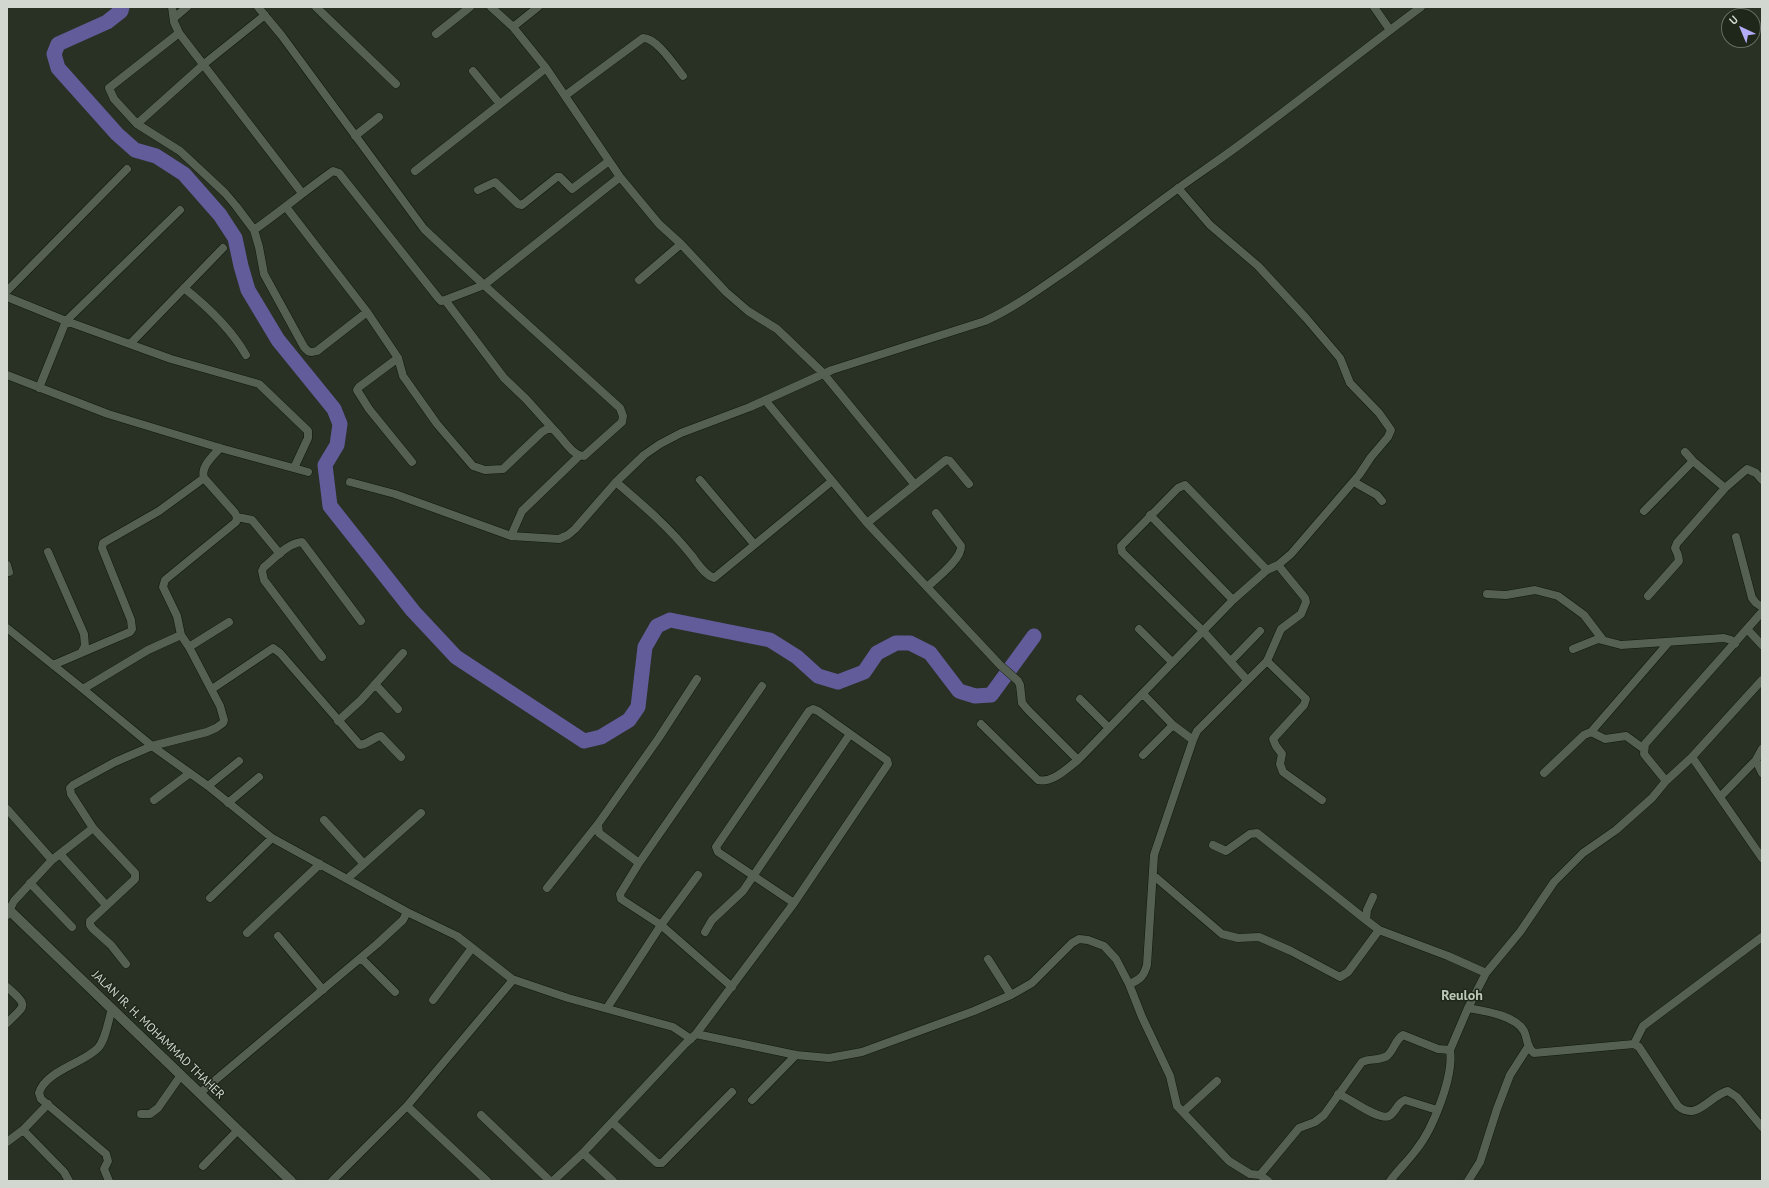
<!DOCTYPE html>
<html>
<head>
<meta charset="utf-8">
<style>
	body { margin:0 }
	#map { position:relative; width:1769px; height:1188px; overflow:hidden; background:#283124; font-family:"PT Sans",sans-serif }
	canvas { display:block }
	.frame { position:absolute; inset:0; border:8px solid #d2d8d0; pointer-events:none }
	.north { position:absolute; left:1721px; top:8px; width:40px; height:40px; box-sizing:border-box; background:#1e271a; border:1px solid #666e63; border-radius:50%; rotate:316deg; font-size:11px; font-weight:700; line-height:16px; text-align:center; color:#d2d8d0 }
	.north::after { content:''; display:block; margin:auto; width:14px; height:18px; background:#b3adf9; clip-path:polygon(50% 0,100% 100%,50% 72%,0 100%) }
</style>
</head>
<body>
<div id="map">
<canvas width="1769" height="1188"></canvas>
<div class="frame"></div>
<div class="north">U</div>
</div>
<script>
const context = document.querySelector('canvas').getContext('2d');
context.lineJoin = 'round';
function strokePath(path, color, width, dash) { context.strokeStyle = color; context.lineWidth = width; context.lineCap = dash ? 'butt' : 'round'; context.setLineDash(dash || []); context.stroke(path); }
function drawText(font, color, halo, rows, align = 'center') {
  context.font = font + ' "PT Sans",sans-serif'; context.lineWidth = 3; context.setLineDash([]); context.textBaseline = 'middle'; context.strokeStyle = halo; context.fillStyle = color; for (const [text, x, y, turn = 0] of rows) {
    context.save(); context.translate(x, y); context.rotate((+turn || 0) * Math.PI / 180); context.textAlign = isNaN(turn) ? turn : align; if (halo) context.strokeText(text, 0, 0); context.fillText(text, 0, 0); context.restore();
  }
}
const river = new Path2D(`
	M122 7 121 11 107 22 58 44 54 54 58 68 117 134 135 150 156 156 184 174 220 215 235 238 241 266 248 290 278 340 334 409 340 424 337 445 325 465 330 506 413 611 456 657 584 741 601 737 629 720 638 707 645 647 657 626 670 620 770 640 797 657 818 676 838 682 864 672 877 653 896 643H910L930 653 959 691 975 696 991 695 1034 636`);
const street = new Path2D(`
	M172 7 174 22 179 33 302 193
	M258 7 282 36 424 229 484 285 620 177
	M316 7 396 84
	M491 7 513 27 546 68 620 177 659 224 681 244 726 292 748 311 777 329 823 373 915 485
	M1374 7 1390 30
	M265 15 204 64 137 124 180 151 225 193 236 206 254 230 259 247 264 274 304 347C308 352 310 353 317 351L367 312
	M174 18 187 7
	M513 27 538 7
	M436 34 470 7
	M473 71 500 104
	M566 95 643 38C657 38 674 65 683 76
	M137 124 114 99 109 88 179 33
	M355 136 379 117
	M415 171 546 68
	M478 190 495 182 518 204 522 205 557 177H560L572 189 609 161
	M254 230C281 211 306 190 333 171L339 173 439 299 441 301 445 300 484 285 620 408 623 416 622 422 584 456C572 456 562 437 553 429H547L542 432 503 469 485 470 473 466 437 424 403 376 398 358 367 312 286 207
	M639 280 681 244
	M184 288C208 307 231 329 246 355
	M7 291 127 169
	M7 297 66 321 171 359 259 384 308 431V438L294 468
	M445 300 504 378 526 399 553 429
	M130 344 223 248
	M398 358 359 387 357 390 369 409 412 462
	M7 375 108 414 220 448 308 472
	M39 388 66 321 180 210
	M765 400 867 523 1000 665 1018 681 1020 685 1022 703 1028 710 1078 760 1233 600 1267 570 1278 565 1291 554 1359 475 1371 457 1388 437 1391 430 1379 413 1350 383 1340 358 1306 318 1258 266 1210 225 1178 188
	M1685 452 1693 461 1725 488
	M700 480 754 544
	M350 482 395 494 511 536 559 539 568 535 575 529 616 482 644 455 660 444 681 433 750 407 832 370 985 321C1011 309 1034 293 1057 277 1095 251 1132 222 1169 195 1196 175 1224 157 1250 137 1308 94 1363 50 1421 7
	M616 482C644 506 670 528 692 556 698 564 705 575 714 578L832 481
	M1354 482 1377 495 1382 501
	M1644 511 1693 461
	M1150 515 1233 600
	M237 517 252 520 280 554
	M867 523 946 460 950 461 969 484
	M511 536 522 511 579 456
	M1736 537 1752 598 1756 603 1762 607
	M48 552 84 634 85 646 81 653 53 665
	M7 565 9 572
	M927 587C937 578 962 559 961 546L936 513
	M1487 594 1506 595 1535 590 1558 596 1584 615 1603 640
	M1648 596 1679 561 1678 555 1675 548 1677 543 1725 488 1747 469 1756 473 1762 480
	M7 628 83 689 152 746 208 786 272 838 407 912 403 920 377 944 200 1093
	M1139 629 1172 662
	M1748 630 1762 645
	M189 647 229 622
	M1573 649 1598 639 1621 645 1724 638 1731 640 1735 644
	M81 653 130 632 132 629 131 620 102 548 103 543 159 511 204 478
	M322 657 264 580 262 571 264 567C275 558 288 543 302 542L361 621
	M1231 661 1260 631
	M1267 661 1306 699 1304 705 1273 739 1276 746 1282 754 1280 764 1283 772 1322 800
	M1247 680 1203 631 1122 552 1121 546 1178 488 1185 485 1267 570
	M375 684 398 709
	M83 689 148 650 181 635
	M212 689 273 648 280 653 360 745C368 744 374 737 381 736L401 757
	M1143 694 1173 725 1193 740
	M1080 699 1109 728
	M338 721 361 700 403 653
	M981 724 1038 780C1053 783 1066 769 1078 760
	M1591 732 1669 642
	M1762 749 1756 760 1762 773
	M1143 755 1173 725
	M1692 757 1762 858
	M1544 773 1584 735 1591 732 1605 739 1626 736 1644 749
	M1666 781 1692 757 1762 680
	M208 786 239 761
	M1721 796 1756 760
	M154 800 190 773
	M228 803 259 777
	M7 809 52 860
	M324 820 364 864
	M93 828 135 873V879L90 921V925L93 929 111 945 126 964
	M1213 845 1226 851 1250 834 1257 833 1366 920
	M60 854 106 905
	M639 863 599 833 598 824 658 739 697 679
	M1153 875 1222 934 1238 938 1259 937 1291 951 1340 977 1348 972 1379 930
	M347 879 421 813
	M30 883 72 927
	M547 888 598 824
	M1373 897 1367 910 1366 920 1379 930 1448 956 1486 973
	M210 898 272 838
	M407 912 457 936 512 979 568 998 673 1027 691 1039
	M7 915 14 901 52 860 93 828 71 794 70 788 73 785 115 762 152 746 207 732 216 728 223 723 224 720 220 706 189 647 181 635 177 616 163 587 165 580 236 522 237 517 235 513 204 478C200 467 213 456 220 448
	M705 932 712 920 743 891 850 734
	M247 933 320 864
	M278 936 323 990
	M361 958 395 992
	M988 959 1011 995
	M1129 984C1140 980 1144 976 1147 965L1154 855 1193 740 1197 731 1267 661 1281 629 1301 614 1306 602 1305 598 1278 565
	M7 987C28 1006 27 1004 7 1023
	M732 987 661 925 621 899 620 894 639 863 762 686
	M433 1000 472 948
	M607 1008 661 925 698 875
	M1468 1008C1484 1011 1515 1015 1524 1031 1528 1039 1526 1047 1534 1053L1634 1044 1639 1047 1678 1106C1697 1122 1710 1095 1728 1091L1737 1097 1762 1127
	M696 1034 794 903 888 764 887 760 884 758 818 711 813 709 809 711 716 847 718 852 794 903
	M1634 1044 1643 1026 1762 937
	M1338 1094C1350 1098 1378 1121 1389 1116 1396 1112 1397 1103 1405 1100L1437 1110
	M752 1100 796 1055
	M407 1106 512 981V979
	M1183 1112 1217 1081
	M141 1114H150L158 1108 181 1075
	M481 1115 550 1181
	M612 1122 657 1163H662L732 1092
	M23 1130 64 1172 69 1181
	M7 1142 23 1130 48 1104
	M583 1153 613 1181
	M203 1166 238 1130
	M1260 1175 1268 1181
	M109 1181 104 1169 108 1161 106 1154 41 1099 39 1093C45 1071 84 1063 98 1048 106 1039 108 1021 112 1009
	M332 1181 407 1106 487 1181
	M553 1181 583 1153 685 1044 696 1034 796 1055 829 1058 862 1052 974 1011 1011 995 1032 983 1072 943 1079 939 1088 940 1104 946 1116 959 1129 984 1142 1017 1170 1076 1177 1106 1229 1161 1250 1174 1260 1175 1299 1128 1315 1122 1324 1115 1362 1062C1370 1058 1379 1061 1387 1056 1394 1050 1395 1040 1403 1035L1438 1049 1450 1050 1468 1008 1486 973 1520 932 1554 882 1583 853 1616 830 1652 798 1666 781 1644 754 1645 744 1762 612
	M1390 1181C1398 1170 1408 1161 1416 1150 1433 1129 1454 1076 1450 1050
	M1468 1181 1480 1162 1497 1109 1510 1075 1528 1047`);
const secondary = new Path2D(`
	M7 908 291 1181`);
const streetNames = [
	["JALAN IR. H. MOHAMMAD THAHER",158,1035,44]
];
const quarterNames = [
	["Reuloh",1462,996]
];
strokePath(river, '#635c9b', 15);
strokePath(street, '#10180d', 9);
strokePath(secondary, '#10180d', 11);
strokePath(street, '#566052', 8);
strokePath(secondary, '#566052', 10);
drawText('12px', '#d2d8d0', '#1e271a', streetNames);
drawText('bold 14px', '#bdc8b8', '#1e271a', quarterNames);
</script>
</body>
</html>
